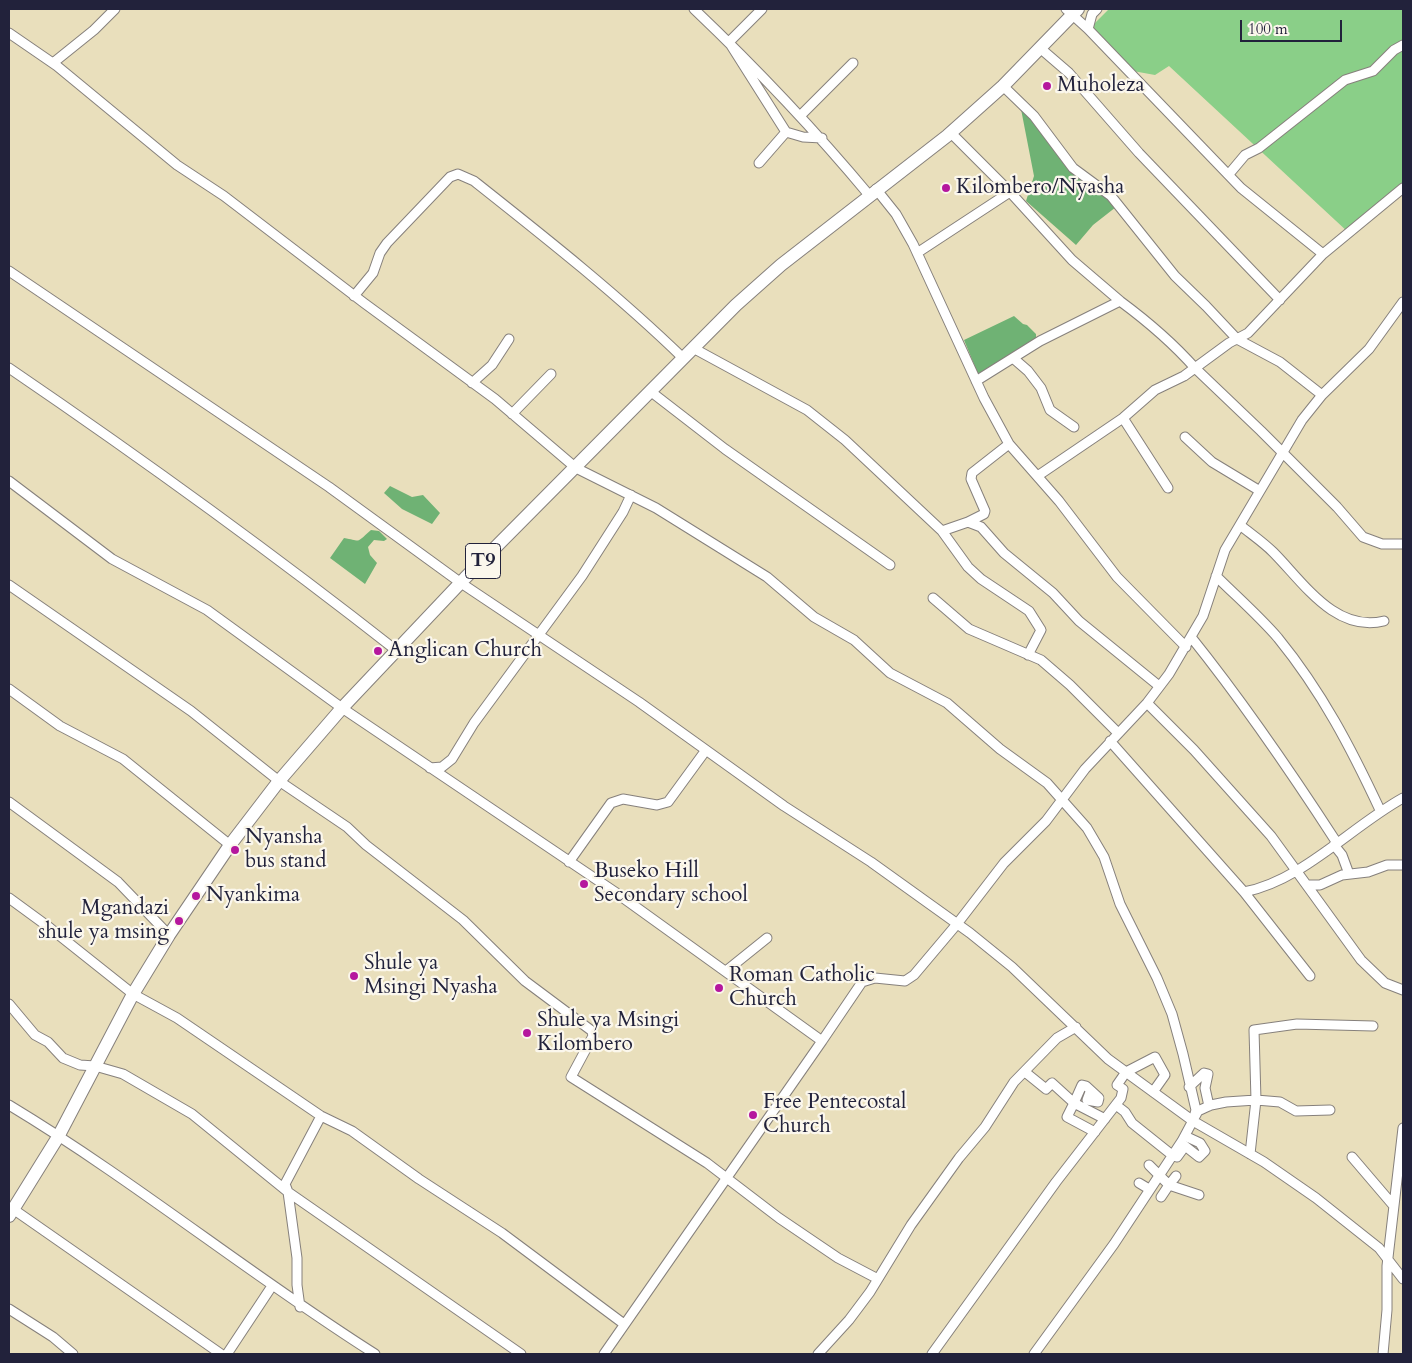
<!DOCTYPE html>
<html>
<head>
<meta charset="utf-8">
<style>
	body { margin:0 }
	#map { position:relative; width:1412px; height:1363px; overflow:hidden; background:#e9dfbc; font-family:Cardo,serif }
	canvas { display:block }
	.frame { position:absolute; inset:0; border:10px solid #22223b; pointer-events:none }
	.scale { position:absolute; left:1240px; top:20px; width:102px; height:22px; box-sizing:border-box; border:2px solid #22223b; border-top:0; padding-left:6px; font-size:15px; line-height:18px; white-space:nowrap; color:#22223b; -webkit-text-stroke:4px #fbf7ec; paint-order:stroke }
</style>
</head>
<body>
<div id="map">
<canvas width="1412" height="1363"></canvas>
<div class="frame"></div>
<div class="scale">100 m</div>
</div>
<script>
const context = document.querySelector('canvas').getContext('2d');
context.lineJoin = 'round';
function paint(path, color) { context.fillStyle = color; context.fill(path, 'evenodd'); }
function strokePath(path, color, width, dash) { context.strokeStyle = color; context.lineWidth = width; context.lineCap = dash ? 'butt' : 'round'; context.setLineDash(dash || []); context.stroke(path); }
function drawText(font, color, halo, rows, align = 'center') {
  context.font = font + ' Cardo,serif'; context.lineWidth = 4.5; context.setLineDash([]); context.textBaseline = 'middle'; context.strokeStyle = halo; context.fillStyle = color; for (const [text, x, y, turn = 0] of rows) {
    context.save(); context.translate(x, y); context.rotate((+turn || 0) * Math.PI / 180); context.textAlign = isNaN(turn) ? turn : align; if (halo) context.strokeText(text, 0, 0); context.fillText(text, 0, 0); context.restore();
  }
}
const green = new Path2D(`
	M1109 9H1403V187L1349 233 1169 66 1155 75 1133 71 1092 26Z`);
const forest = new Path2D(`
	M1020 104 1038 124 1048 143 1116 207 1093 225 1076 245 1026 201 1034 176Z
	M1014 316 1023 324 1027 325 1036 334V341L978 374 964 340Z
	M390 486 412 497 423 495 440 513 432 524 402 509 384 493Z
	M371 530 379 531 387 539 384 541 374 540 368 547 370 555 377 563 365 584 330 558 344 538C362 541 355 544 371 530Z`);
const minor = new Path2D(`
	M694 9C756 68 814 129 869 195
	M762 9 729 42 786 132 803 137 822 138
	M1066 9 1088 29 1241 188 1323 254 1403 188
	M1088 29 1092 14 1097 9
	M9 33 57 66 177 165 224 196 364 303 495 399 576 468 656 508 767 577 814 617 854 640 890 673 947 703 1000 749 1047 783 1087 828 1104 857 1120 904 1157 978 1172 1014 1183 1054 1196 1110 1193 1121
	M1040 48 1069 73 1139 153 1280 300
	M53 63 94 30 115 9
	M1003 86 1034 116 1073 168 1111 196 1175 276 1206 306 1237 339 1280 362 1322 395
	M801 115 853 63
	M951 133 1010 192 1072 260 1120 301
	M759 163 786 132
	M1229 174 1245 155 1259 148 1345 80 1373 71 1394 50 1403 45
	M876 189 896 214 913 244 984 398 1009 444 1059 501 1117 577 1186 647
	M917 253 1010 192
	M9 271 329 487 461 583 639 702 784 806 871 862 970 933 1012 967 1108 1059 1193 1121 1264 1162 1316 1198 1379 1248 1403 1279
	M354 296 373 273 380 253 387 243 450 177 458 174 474 181C546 238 617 294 683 358
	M693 348 807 410 845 440 942 531 968 567 981 579 1029 611 1041 630 1028 655
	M1013 358 1028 371 1041 388 1050 410 1074 427
	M9 368C141 458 271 552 397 651
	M976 381 1040 341 1120 301C1147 321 1172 342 1195 368L1261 431 1337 507 1363 537 1382 544H1403
	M472 383 492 365 509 339
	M650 391 725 449 890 565
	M512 414 551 374
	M1123 418 1168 488
	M1185 437 1212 462 1260 491
	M1039 475 1123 418 1155 390 1184 376 1229 343 1248 333 1323 254
	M9 481 112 559 207 610 342 708 615 892 822 1041 604 1354
	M968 522 984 514 985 511 971 479 972 473 1009 444
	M1240 525C1251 534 1263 542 1273 552 1303 582 1335 633 1384 621
	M942 531 968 522 981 527 1004 553 1053 593 1079 621 1159 686
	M1216 576C1236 596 1259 616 1278 638 1322 692 1351 748 1380 810
	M9 585 191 711 279 781 347 827 366 845 463 920 525 981 592 1031 593 1036 571 1077 707 1163 779 1218 838 1258 878 1279
	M933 598 969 629 1041 660 1070 685 1118 733
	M1191 637C1244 703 1291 772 1337 843
	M9 689 60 726 123 759 230 845
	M1147 703 1194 750 1271 836 1361 960 1385 983 1403 990
	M1110 741 1244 892 1310 976
	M430 768 442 767 452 759 474 723 582 576 623 512 631 495
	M9 802 118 882 169 935
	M1334 845 1342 855 1349 874
	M569 862 611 803 623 799 657 805 668 802 706 750
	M1308 885H1320L1342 875 1368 872 1387 865H1403
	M1244 892C1302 881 1352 826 1403 798
	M9 898 50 928 133 994 177 1018 321 1116 352 1131 419 1179 502 1233 624 1324
	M726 971 767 938
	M9 1004 35 1035 48 1042 63 1058 80 1065 95 1066 123 1074 192 1114 288 1192 521 1354
	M822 1041 862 982 875 978 905 981 914 975 957 924 1004 863 1046 821 1085 769 1147 703 1169 674 1203 616 1225 550 1302 420 1322 395 1369 349 1403 302
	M1025 1072 1046 1089 1052 1083 1074 1103 1067 1117 1095 1132
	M1189 1087 1204 1073 1208 1074 1205 1088 1209 1106
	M1090 1092 1087 1100 1098 1102 1099 1098 1086 1086 1082 1085 1074 1103 1105 1119
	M9 1105C135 1181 250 1275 375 1354
	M1116 1105 1125 1112 1132 1123 1172 1155 1177 1157 1185 1146 1199 1157 1205 1151 1200 1143 1185 1136
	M1250 1154 1256 1100 1254 1030 1297 1024 1373 1026
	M1352 1157 1393 1205
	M1149 1165 1169 1185 1176 1176
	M1139 1183 1149 1189
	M1161 1197 1169 1185 1199 1195
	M13 1209 221 1354
	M300 1307 297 1285V1258L288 1192 285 1184 321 1116
	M9 1309 53 1337 73 1354
	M227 1354 272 1286
	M818 1354 849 1320 870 1292 911 1225 959 1158 985 1127 1014 1082 1057 1038 1076 1027
	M932 1354 1056 1182 1121 1098 1123 1089 1117 1085 1126 1072 1155 1057 1165 1075 1153 1092
	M1034 1354 1114 1244 1182 1141 1198 1111 1211 1105 1226 1102 1256 1100 1280 1102 1296 1111 1330 1110
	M1383 1354 1387 1310V1266L1403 1128`);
const highway = new Path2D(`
	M9 1216 58 1137 133 994 169 935 230 845 279 781 342 708 465 578 736 305 781 265 947 136 1003 86 1078 9`);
const markers = [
	[1047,86,5,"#b5179e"],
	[946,188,5,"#b5179e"],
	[378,651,5,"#b5179e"],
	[235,850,5,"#b5179e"],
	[584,884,5,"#b5179e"],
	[196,896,5,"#b5179e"],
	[179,921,5,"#b5179e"],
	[354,976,5,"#b5179e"],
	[719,988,5,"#b5179e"],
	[527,1033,5,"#b5179e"],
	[753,1115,5,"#b5179e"]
];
const shields = [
	[483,561,35]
];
const shieldNames = [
	["T9",483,561]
];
const poiNames = [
	["Muholeza",1057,86],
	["Kilombero/Nyasha",956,188],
	["Anglican Church",388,651],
	["Nyansha",245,838],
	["bus stand",245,862],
	["Buseko Hill",594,872],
	["Secondary school",594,896],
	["Nyankima",206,896],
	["Mgandazi",169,909,"right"],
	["shule ya msing",169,933,"right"],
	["Shule ya",364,964],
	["Msingi Nyasha",364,988],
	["Roman Catholic",729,976],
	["Church",729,1000],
	["Shule ya Msingi",537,1021],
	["Kilombero",537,1045],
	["Free Pentecostal",763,1103],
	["Church",763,1127]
];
paint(green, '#8acf88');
paint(forest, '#6fb274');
strokePath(minor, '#86807c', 11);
strokePath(highway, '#86807c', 14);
strokePath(minor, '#fff', 9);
strokePath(highway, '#fff', 12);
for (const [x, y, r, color] of markers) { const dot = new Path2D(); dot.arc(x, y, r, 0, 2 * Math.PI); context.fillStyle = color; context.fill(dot); strokePath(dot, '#fbf7ec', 2); }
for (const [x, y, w] of shields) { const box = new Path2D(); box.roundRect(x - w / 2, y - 17.5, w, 35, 4); context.fillStyle = '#fbf7ec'; context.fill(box); strokePath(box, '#22223b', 1); }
drawText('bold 20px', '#22223b', null, shieldNames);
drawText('21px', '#22223b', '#fbf7ec', poiNames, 'left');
</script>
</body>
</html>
